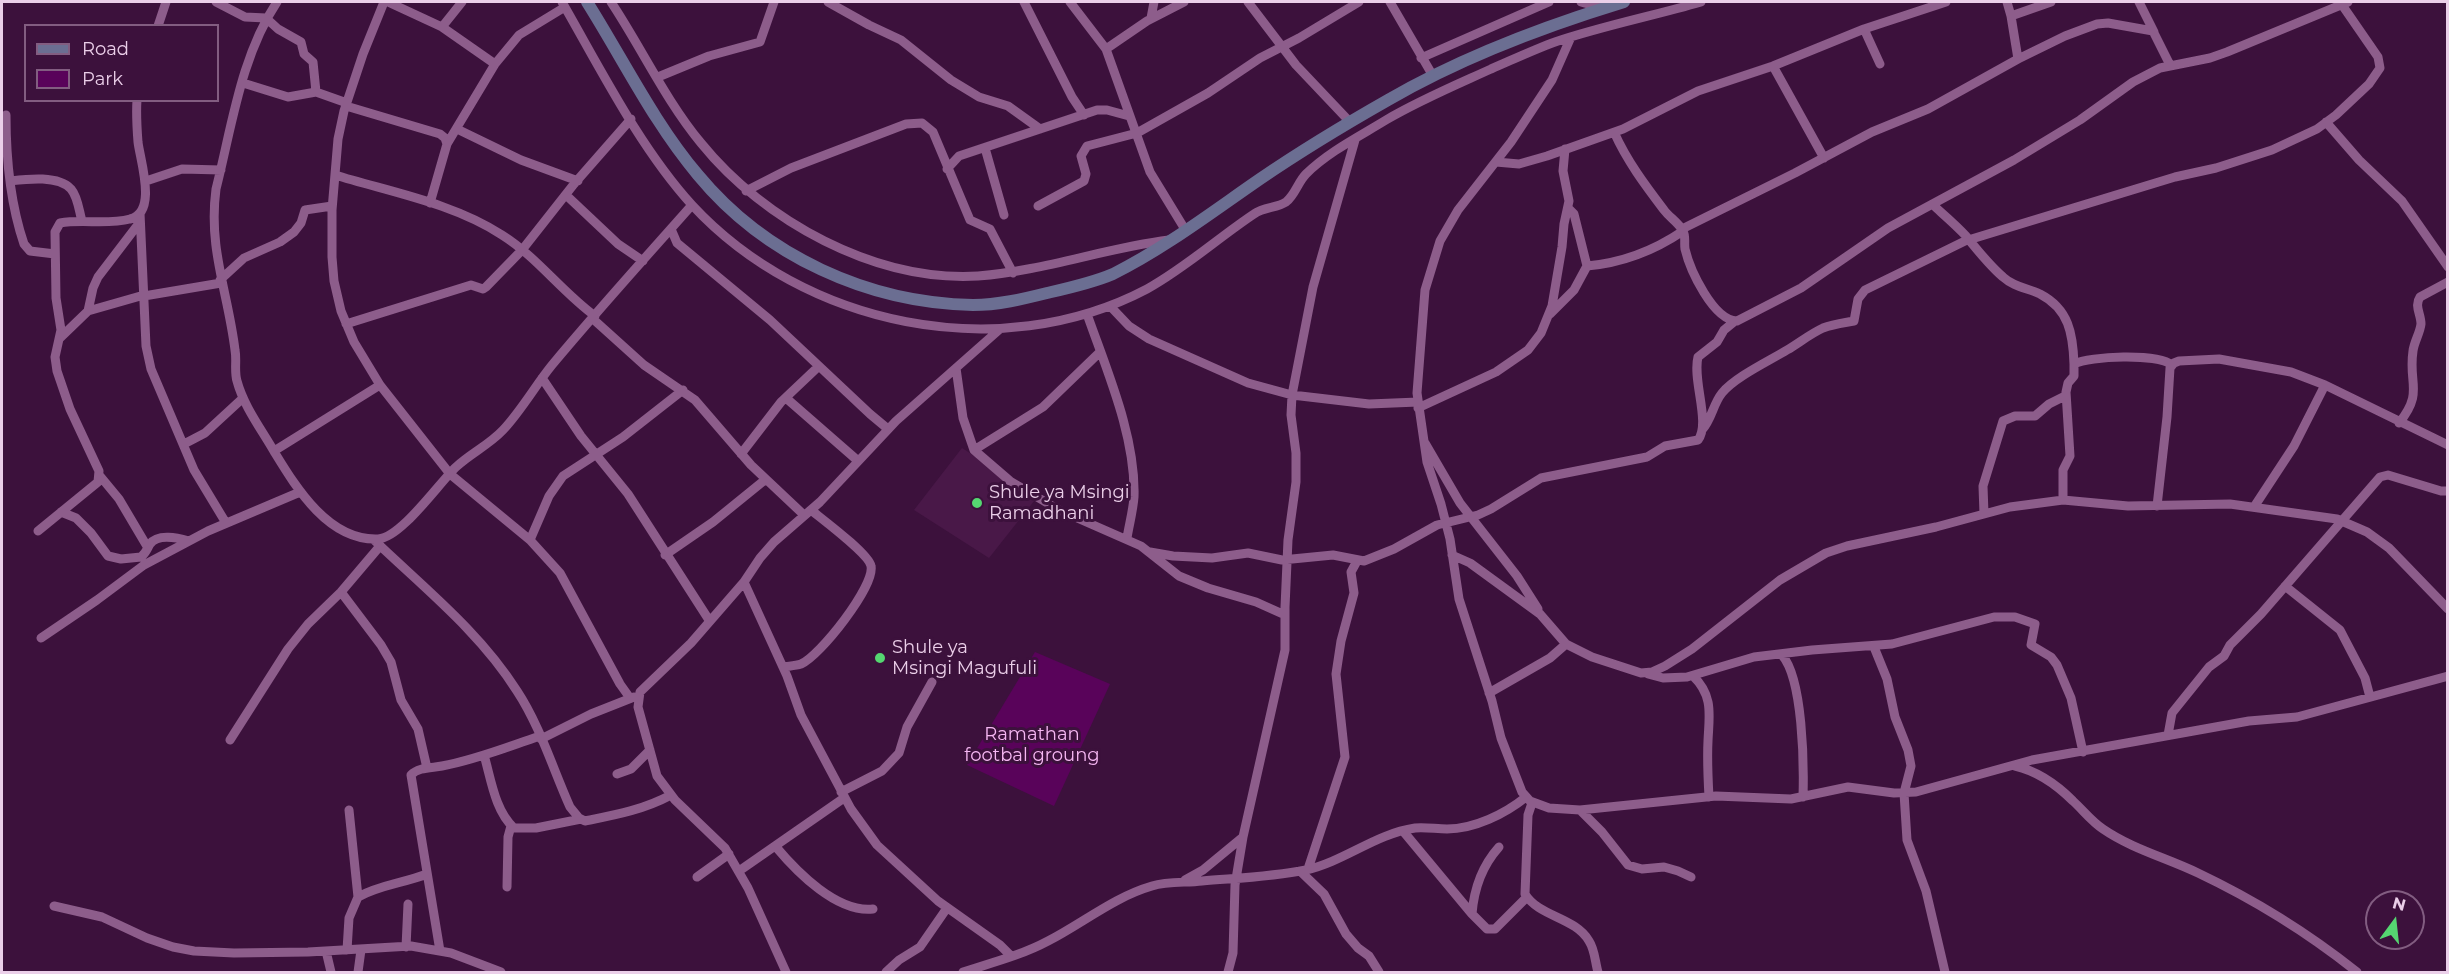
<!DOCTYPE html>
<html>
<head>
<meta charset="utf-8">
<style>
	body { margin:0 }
	#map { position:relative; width:2449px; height:974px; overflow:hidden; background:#3c113c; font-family:Montserrat,sans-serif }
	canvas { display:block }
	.frame { position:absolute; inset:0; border:3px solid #ebcfe9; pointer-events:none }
	.legend { position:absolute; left:24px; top:24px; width:195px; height:78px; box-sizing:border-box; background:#3c113c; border:2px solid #825d81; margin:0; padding:8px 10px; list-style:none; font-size:18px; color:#ebcfe9 }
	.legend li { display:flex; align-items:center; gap:12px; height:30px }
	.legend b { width:30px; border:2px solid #825d81 }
	.north { position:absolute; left:2365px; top:890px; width:60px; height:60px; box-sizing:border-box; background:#3c113c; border:2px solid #825d81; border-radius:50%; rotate:15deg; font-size:16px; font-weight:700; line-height:24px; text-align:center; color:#ebcfe9 }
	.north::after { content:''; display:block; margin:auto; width:21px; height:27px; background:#55d671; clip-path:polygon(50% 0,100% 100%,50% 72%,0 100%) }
</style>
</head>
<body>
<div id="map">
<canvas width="2449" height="974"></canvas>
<div class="frame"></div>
<ul class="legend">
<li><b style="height:8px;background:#6b6e92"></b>Road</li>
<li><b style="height:16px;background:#59035a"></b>Park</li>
</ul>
<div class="north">N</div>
</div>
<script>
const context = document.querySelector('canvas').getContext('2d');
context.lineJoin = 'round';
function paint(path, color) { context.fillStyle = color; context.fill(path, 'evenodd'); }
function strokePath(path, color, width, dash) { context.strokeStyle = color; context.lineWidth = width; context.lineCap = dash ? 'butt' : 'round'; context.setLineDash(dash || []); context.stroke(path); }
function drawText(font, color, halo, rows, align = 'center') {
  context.font = font + ' Montserrat,sans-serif'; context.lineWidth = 6; context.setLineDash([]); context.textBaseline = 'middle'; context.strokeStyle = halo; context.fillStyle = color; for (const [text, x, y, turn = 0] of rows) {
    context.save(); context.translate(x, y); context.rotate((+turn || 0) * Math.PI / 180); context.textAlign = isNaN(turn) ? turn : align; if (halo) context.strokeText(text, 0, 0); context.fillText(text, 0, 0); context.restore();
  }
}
const built = new Path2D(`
	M962 448 1038 496 989 558 914 510Z`);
const green = new Path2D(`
	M1035 652 1110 684 1054 806 967 765Z`);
const street = new Path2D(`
	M216 2 245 17 266 18 278 29 301 42 304 54 313 62 316 92 347 103
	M277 2C241 56 232 126 216 189 208 249 228 292 235 350 237 360 234 371 237 381 244 407 262 430 275 453 297 489 329 541 378 539 401 538 439 483 456 467 471 453 489 445 503 430 521 411 535 386 552 365 597 311 645 258 692 205
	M384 2 363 54 344 111 338 139 332 210V257L334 281 341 311 354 342 380 385 450 474 530 540 560 573 620 684 630 698
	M388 2 442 27 495 64
	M562 2C600 68 640 148 692 205 804 326 999 367 1147 289 1185 268 1218 238 1254 214 1264 207 1277 208 1286 202 1295 195 1298 182 1306 174 1328 152 1360 136 1386 120 1420 100 1456 85 1491 69 1512 60 1533 50 1555 42 1602 26 1653 16 1701 2
	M611 2C641 47 666 101 701 143 764 221 875 282 978 276 1043 271 1105 248 1169 240
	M828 2 869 25 901 40 951 80 979 97 1008 106 1040 129
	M1024 2 1072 97 1084 115
	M1070 2 1106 49 1150 172 1186 231
	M1248 2 1296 65 1350 122
	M1390 2 1433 76
	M1581 2 1602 8
	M2007 2 2011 16 2018 59
	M2139 2 2154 32
	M2011 16 2051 2
	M1151 18 1154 2
	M158 26 166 2
	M442 27 462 2
	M1864 29 1880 64
	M1571 37 1552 80 1511 142 1458 210 1440 241 1425 290 1417 393 1427 462 1441 504 1450 539 1459 599 1492 701 1501 738 1522 792 1530 801 1549 808 1580 810 1716 796 1791 799 1848 787 1894 793 1916 792 2032 760 2249 721 2297 717 2448 676
	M1106 49 1147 21 1184 2
	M1421 58 1549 2
	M1773 66 1824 158
	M658 77 709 56 760 42 774 2
	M243 83 288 97 316 92
	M346 106 440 134 445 138 447 144 430 203
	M6 115C6 158 10 203 24 244L30 251 55 254
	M2326 122 2359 160 2402 201 2448 267
	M457 129 521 160 578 181
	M1614 132C1627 161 1645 185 1664 210 1669 217 1679 223 1683 231 1686 236 1684 243 1685 249 1690 270 1713 320 1737 321L1801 288 1888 228 2014 160 2080 120 2133 82 2160 68 2210 58 2227 52 2348 2
	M447 144 495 64 519 35 565 7
	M985 148 1004 215
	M1496 162 1519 164 1547 156 1623 129 1698 91 1773 66 1864 29 1946 2
	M947 169 959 156 1097 110H1107L1129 116
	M335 175C390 192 453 203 502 235 537 257 562 292 595 316
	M10 181C27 179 58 175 71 189 78 197 79 211 82 221
	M146 181 182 169 221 170
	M746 191 791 168 906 124 922 123 933 132 970 220 990 229 1013 273
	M566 195 618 244 643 261
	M1933 205C1944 215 1956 225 1966 236 1978 251 1989 265 2003 277 2014 287 2027 288 2040 294 2069 309 2073 334 2074 364
	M1038 206 1084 181 1086 174 1081 156 1087 146 1137 133 1208 93 1260 58 1299 38 1359 2
	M140 213 146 346 151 369 194 470 226 523
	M671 229 677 243 770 320 870 414 888 429
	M1682 229 1795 173 1872 132 1928 109 2018 59 2065 36 2097 24 2108 23 2153 31 2170 65
	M1587 266C1621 263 1655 250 1683 231
	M220 280 244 258 280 242 294 232 301 223 305 210 332 206
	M144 296 221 283
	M1110 306 1129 326 1149 339 1248 383 1292 395 1369 404 1418 402
	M88 311 93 288 98 277 140 222
	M1087 314C1107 371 1136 437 1134 497 1133 511 1129 525 1127 538
	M1550 314 1574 290 1587 266 1574 214 1568 208
	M593 319 644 365 695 400 751 465 804 515
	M346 324 471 285 483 289 486 287 522 250 574 184 631 119
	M60 338 88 311 144 295
	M956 368 963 418 974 450 1010 481 1059 510 1141 546 1179 576 1208 588 1256 602 1285 615
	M542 378 581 436 628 494 709 620
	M786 398 857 460
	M1418 408 1496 372 1528 350 1541 333 1552 306 1562 247 1564 224 1569 201 1563 171 1565 149
	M2399 423C2424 392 2408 384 2413 351 2414 342 2420 333 2421 324 2421 314 2414 306 2420 297L2448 282
	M1702 430C1712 419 1713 404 1722 393 1735 377 1769 361 1787 350 1799 343 1810 334 1823 328 1833 324 1843 323 1854 321L1858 299 1865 290 1965 241 2175 177 2216 168 2272 150 2317 129 2336 115 2369 84 2380 68 2378 57 2340 2
	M1425 443 1460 503 1517 576 1538 609
	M184 444 205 433 243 398
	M974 450 1043 407 1100 352
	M274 451 380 385
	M741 454 781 402 819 366
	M100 476 119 499 148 548
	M2063 500V470L2070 456 2066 392 2068 383 2074 376V364C2090 356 2157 353 2172 365
	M2157 506 2167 417 2170 368 2174 363 2179 361 2219 359 2291 372 2325 385 2448 445
	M2254 507 2294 446 2325 385
	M61 512 76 518 91 533 108 556 121 559 141 557C146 553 147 549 150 544 158 533 178 538 189 541
	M1984 514 1983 486 2003 421 2015 416H2035L2049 404 2065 396
	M38 531 98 482 99 471 70 409 57 371 55 357 61 330 56 298 55 232 60 223C83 219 107 225 130 219 158 213 140 160 138 142 137 129 136 114 137 100
	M373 539C423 587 480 632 517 691 540 726 553 769 570 807L579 818 585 821C615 815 643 810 671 795
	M530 540 549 496 563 476 623 437 683 390
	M1150 552 1173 556 1212 558 1248 553 1282 560 1333 555 1364 561 1394 549 1437 525 1478 515 1491 509 1541 478 1647 457 1665 446 1698 440C1711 423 1692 380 1698 357L1717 342 1724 330 1735 321
	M665 555 713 522 766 479
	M1452 555 1470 563 1540 614 1566 644 1592 657 1641 673 1652 672 1665 666 1692 649 1780 580 1826 553 1847 546 1936 527 2010 507 2063 500 2128 506 2230 504 2337 519 2367 532 2389 548 2448 609
	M744 582 787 676 801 715 851 809 877 845 938 901 1000 945 1011 956
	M2285 586 2340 630 2365 678 2370 697
	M341 592 381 645 391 662 401 700 418 729 427 768
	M41 638 97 600 144 565 208 531 300 492
	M1874 647 1887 679 1895 717 1908 750 1911 766 1904 793 1907 840 1926 891 1945 972
	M1782 655C1803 679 1804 764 1803 797
	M783 667C788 666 795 666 801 664 820 656 875 586 871 566 869 554 822 519 811 510
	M1648 674 1663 678 1687 677 1754 657 1812 650 1892 644 1994 617H2015L2035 624 2031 645 2051 657 2057 665 2071 698 2083 752
	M1693 676C1714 696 1709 716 1708 741 1707 760 1708 779 1709 797
	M1489 693 1550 658 1566 644
	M2168 735 2172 713 2209 667 2224 656 2230 645 2261 614 2380 477 2388 475 2441 491H2448
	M541 739 591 714 634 697
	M230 740 288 649 308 624 341 592 380 546
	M484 755C491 779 495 811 514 828H536L581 819
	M2015 766C2037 771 2057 785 2073 801 2083 810 2091 821 2103 829 2132 849 2167 858 2198 873 2255 900 2308 933 2357 972
	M617 774 631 769 650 750
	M841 792 882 771 899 753 907 727 932 682
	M1532 803 1528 815 1525 894C1539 917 1575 917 1589 941 1595 950 1595 962 1598 972
	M349 810 358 897
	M1580 810 1602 832 1628 865 1642 869 1664 867 1678 871 1691 877
	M1403 831 1472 914
	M776 847C797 872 837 913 873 909
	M1499 847C1482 866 1474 888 1472 914L1487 929H1495L1527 897
	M1308 869 1345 757 1336 674 1341 641 1354 593 1351 572 1357 561
	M739 871 844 798
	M1300 871 1324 894 1346 934 1358 948 1369 956 1379 972
	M697 877 729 854
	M1185 880 1203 870 1243 837
	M507 887 508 837 511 826
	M54 906 102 917 147 938 173 947 194 951 234 953 308 952 411 946 451 953 501 972
	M406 947 408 904
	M347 950 349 918 358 897C379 885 404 883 427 874
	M326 951 331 972
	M440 951 411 775C418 767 432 768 442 766 475 760 507 747 540 736
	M358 972 361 950
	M786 972 748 888 725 848 675 800 657 776 638 707 640 692 691 643 744 582 760 558 774 542 820 502 896 421 1000 329
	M886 972 899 960 920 947 947 908
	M963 972C991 963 1022 955 1048 941 1083 923 1114 897 1152 886 1168 881 1186 883 1202 881 1237 878 1271 877 1306 870 1345 861 1375 834 1415 828 1426 827 1436 829 1447 829 1474 829 1505 814 1526 797
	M1228 972 1233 953 1235 885 1243 837 1285 650V607L1288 540 1296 482V453L1291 415 1292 395 1313 287 1355 140`);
const secondary = new Path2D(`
	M587 2C623 59 654 123 698 175 765 256 868 303 973 305 998 305 1023 299 1047 293 1069 288 1092 283 1113 274 1165 248 1212 212 1260 179 1301 151 1344 125 1388 100 1462 57 1542 27 1624 2`);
const markers = [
	[977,503,6,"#55d671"],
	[880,658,6,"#55d671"]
];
const poiNames = [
	["Shule ya Msingi",989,493],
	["Ramadhani",989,514],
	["Shule ya",892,648],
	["Msingi Magufuli",892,669]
];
const parkNames = [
	["Ramathan",1032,735],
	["footbal groung",1032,756]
];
paint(built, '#491848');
paint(green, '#59035a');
strokePath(street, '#8d5d8b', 9);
strokePath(secondary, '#6b6e92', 12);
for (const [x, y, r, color] of markers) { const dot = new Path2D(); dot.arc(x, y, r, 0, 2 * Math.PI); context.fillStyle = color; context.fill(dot); strokePath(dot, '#3c113c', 2); }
drawText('18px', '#ebcfe9', '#3c113c', poiNames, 'left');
drawText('18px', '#f6b7f3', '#3c113c', parkNames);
</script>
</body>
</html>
